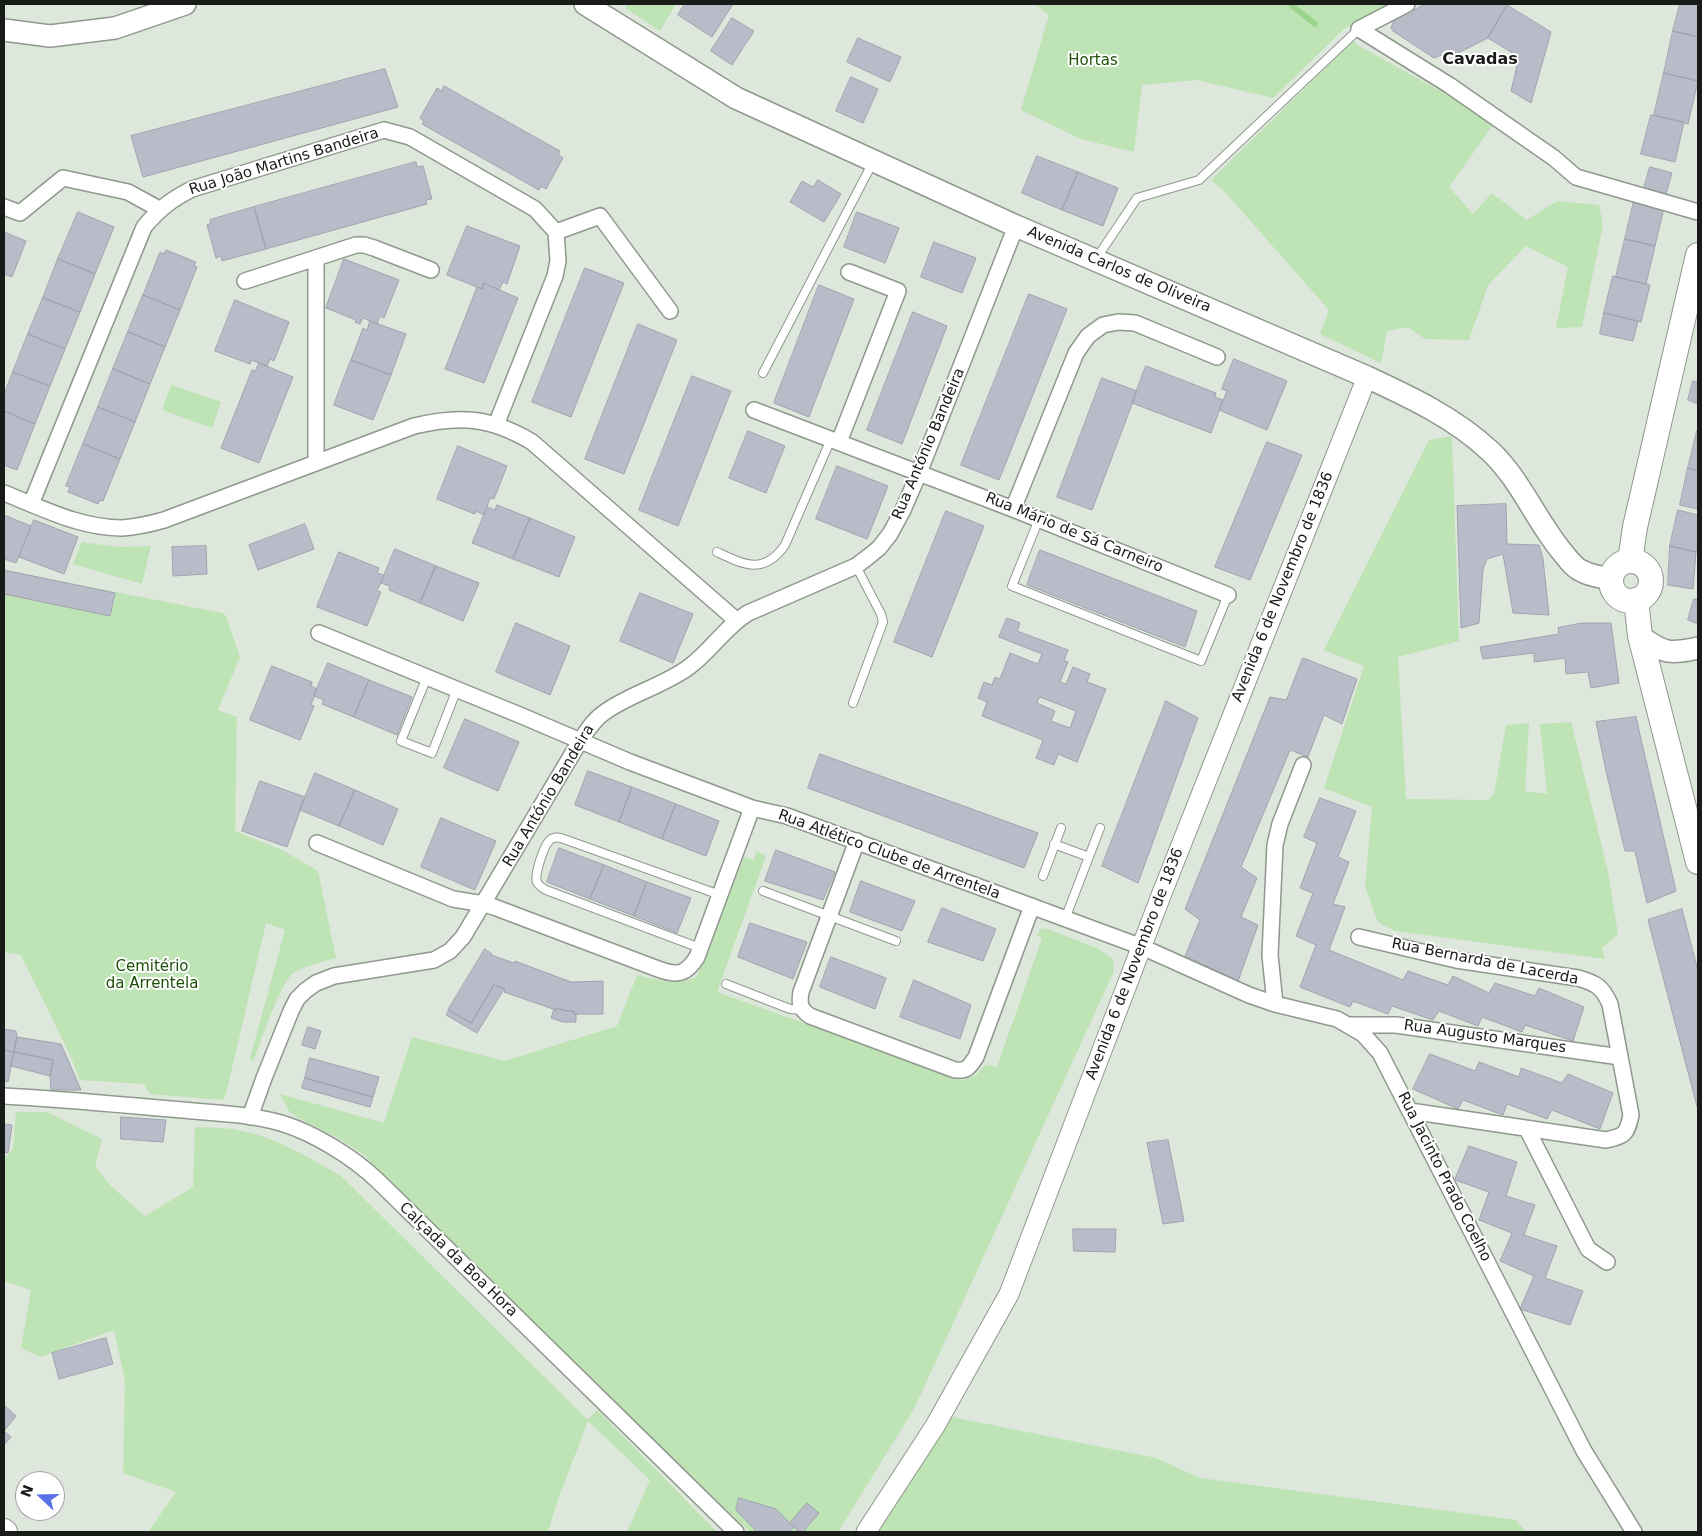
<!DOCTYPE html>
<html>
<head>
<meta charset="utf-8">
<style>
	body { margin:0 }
	#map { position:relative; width:1702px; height:1536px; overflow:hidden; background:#dee7dc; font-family:"DejaVu Sans",sans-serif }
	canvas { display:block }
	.frame { position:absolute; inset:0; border:5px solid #181b17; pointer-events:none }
	.north { position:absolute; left:15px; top:1471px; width:50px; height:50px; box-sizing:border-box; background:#fff; border:1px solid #a3a4a2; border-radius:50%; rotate:291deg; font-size:14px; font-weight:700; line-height:20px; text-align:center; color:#181b17 }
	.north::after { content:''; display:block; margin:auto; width:18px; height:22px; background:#5971e7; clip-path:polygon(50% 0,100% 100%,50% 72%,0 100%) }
</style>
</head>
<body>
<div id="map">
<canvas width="1702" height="1536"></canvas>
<div class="frame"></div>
<div class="north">N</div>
</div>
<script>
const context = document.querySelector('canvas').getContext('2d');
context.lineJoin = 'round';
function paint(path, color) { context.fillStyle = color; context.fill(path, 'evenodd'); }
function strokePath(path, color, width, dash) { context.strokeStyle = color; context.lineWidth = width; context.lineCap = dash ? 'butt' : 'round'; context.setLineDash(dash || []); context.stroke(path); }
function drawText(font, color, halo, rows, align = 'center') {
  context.font = font + ' "DejaVu Sans",sans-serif'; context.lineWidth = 4; context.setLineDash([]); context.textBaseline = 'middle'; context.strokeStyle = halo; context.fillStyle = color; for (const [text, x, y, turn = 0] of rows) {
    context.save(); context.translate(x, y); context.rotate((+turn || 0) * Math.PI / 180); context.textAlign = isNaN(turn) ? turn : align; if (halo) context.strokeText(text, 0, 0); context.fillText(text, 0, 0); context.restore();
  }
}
const green = new Path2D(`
	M628 4H676L660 31 625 8Z
	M1034 4H1392L1344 29 1273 98 1197 80 1142 85 1134 152 1081 139 1021 110 1049 15Z
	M1353 41 1361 47 1444 93 1495 122 1449 187 1473 214 1492 193 1527 220 1557 201 1599 205 1603 225 1582 327 1556 328 1568 267 1526 246 1488 285 1469 340 1425 339 1408 327 1387 331 1381 363 1320 334 1329 310 1224 191 1211 180Z
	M171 385 221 402 212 428 162 410Z
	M1452 436 1459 641 1398 657 1406 799 1488 800 1494 794 1506 725 1529 723 1525 791 1547 794 1540 724 1571 722 1608 872 1618 934 1602 948 1605 959 1395 931 1378 922 1365 887 1372 807 1324 788 1364 666 1324 650 1429 440Z
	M82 542 118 547 151 546 142 584 73 564Z
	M4 570 222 613 226 616 240 657 218 710 237 717 235 831 282 850 318 871 336 958C327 960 299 968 292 974 279 986 261 1042 253 1062L250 1058 285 930 266 923 226 1094 223 1100 150 1094 144 1084 80 1080 70 1055 21 955 4 952Z
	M756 851 766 856 717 992 962 1080 975 1076 985 1065 997 1067 1042 938 1037 935 1040 930 1045 928 1099 949 1113 959 1114 971 914 1409 838 1532H750L582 1371 364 1155 340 1139 296 1117 289 1111 280 1094 384 1123 412 1037 505 1061 617 1026 637 975C656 979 679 988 697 976L744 857 754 860Z
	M16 1112H47L102 1139 95 1166 111 1186 145 1216 193 1187 195 1127C209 1128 224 1127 238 1130 276 1137 308 1157 341 1176L588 1420 597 1410 717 1532H627L650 1480 588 1421 557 1502 548 1532H148L176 1492 123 1473 125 1381 114 1330 40 1357 21 1348 31 1290 4 1281V1159L13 1149Z
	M947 1416 1156 1458 1200 1478 1516 1520 1526 1532H874Z`);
const stream = new Path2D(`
	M1290 4 1315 24`);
const building = new Path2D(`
	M685 4H733L712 37 678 15Z
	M1426 4H1504L1507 5 1488 38 1452 56V51L1434 58 1393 31 1391 28 1394 20Z
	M1680 4H1698V37L1673 31Z
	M1507 5 1551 32 1531 103 1511 91 1519 57 1488 38Z
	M732 18 754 31 732 65 711 51Z
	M1673 31 1698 37V81L1664 73Z
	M858 38 901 57 890 82 847 62Z
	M385 69 398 107 143 177 131 136Z
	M1664 73 1698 81 1688 124 1654 115Z
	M851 77 878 89 863 123 836 111Z
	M444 86 560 151 558 155 563 158 546 189 541 186 539 190 422 124 424 121 420 118 437 88 442 91Z
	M1651 115 1684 122 1675 162 1641 154Z
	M1037 156 1078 172 1062 210 1022 193Z
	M416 162 417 167 423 166 432 199 426 200 427 204 266 249 254 207Z
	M1650 167 1672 173 1666 194 1644 188Z
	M1078 172 1118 188 1103 226 1062 210Z
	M818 180 841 194 824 222 790 202 802 181 813 187Z
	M1634 201 1664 208 1655 246 1625 239Z
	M254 207 266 249 222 261 221 256 216 258 207 225 211 223 210 220Z
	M78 212 114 227 95 274 58 259Z
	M857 212 899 228 885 263 844 247Z
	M467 226 520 246 507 284 503 282 499 290 484 283 482 289 447 275Z
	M4 232 26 241 12 277 4 274Z
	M1625 239 1655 246 1646 284 1616 277Z
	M934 242 976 258 962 293 921 277Z
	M166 250 196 262 194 266 197 267 180 310 143 295 160 252 164 254Z
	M58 259 95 274 80 312 43 298Z
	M344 259 399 280 384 318 380 316 377 324 363 318 360 324 355 322 356 320 326 308Z
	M585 268 624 283 571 417 532 402Z
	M1613 276 1650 285 1641 322 1604 313Z
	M484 283 518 298 484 383 445 369 477 287 482 289Z
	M819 285 854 299 809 417 774 403Z
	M1029 294 1067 309 999 480 961 465Z
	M143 295 180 310 165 347 128 332Z
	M43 298 80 312 65 349 28 334Z
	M235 300 289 322 274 361 270 359 267 366 251 360 250 364 215 351Z
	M913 312 947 326 902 444 867 430Z
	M1604 313 1638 321 1633 341 1600 334Z
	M370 321 406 334 391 375 351 360 363 328 367 330Z
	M638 324 677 340 624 474 585 459Z
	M128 332 165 347 150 384 113 369Z
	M28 334 65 349 50 386 13 372Z
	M1234 359 1287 381 1267 430 1219 410 1227 391 1222 389Z
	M351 360 391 375 373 420 334 405Z
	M259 363 293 377 259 463 221 448 252 370 255 371Z
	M1146 366 1216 393 1215 397 1223 400 1211 433 1132 403Z
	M113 369 150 384 135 422 98 407Z
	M13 372 50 386 35 424 4 411V395Z
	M692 376 731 391 678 526 639 510Z
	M1102 378 1137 391 1092 510 1057 497Z
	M1693 381 1698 382V404L1688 400Z
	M98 407 135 422 120 459 83 444Z
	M4 411 35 424 17 470 4 465Z
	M748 431 785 446 766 493 729 478Z
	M1697 431 1698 432V471L1688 468Z
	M1267 442 1302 455 1250 580 1215 567Z
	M83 444 120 459 103 501 100 500 98 504 68 492 70 487 66 486Z
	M458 446 507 466 494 499 490 498 484 515 476 511 475 514 437 499Z
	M837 466 888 486 867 539 816 519Z
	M1688 468 1698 471V509L1680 505Z
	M1506 504 1507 544 1539 545 1543 559 1549 615 1513 613 1503 554 1487 559 1483 569 1479 623 1461 628 1457 506Z
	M497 505 530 518 513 559 472 543 487 507 495 510Z
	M1678 510 1698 515V544L1696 552 1670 546Z
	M946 511 984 526 932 657 894 642Z
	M4 515 31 526 16 563 4 559Z
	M530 518 575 537 559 577 513 559Z
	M34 520 78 537 64 574 19 557Z
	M305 524 314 549 258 570 249 545Z
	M206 546 207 574 173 576 172 547Z
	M1670 546 1696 552 1693 589 1668 585Z
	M395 549 436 566 420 603 389 590 390 586 381 583Z
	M1040 550 1197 611 1185 647 1027 585Z
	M339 552 379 568 377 573 384 575 377 591 381 592 367 626 317 607Z
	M436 566 479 583 463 621 420 603Z
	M4 570 115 593 110 616 4 594Z
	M640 593 693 614 673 663 620 641Z
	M1694 599 1698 600V624L1688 620Z
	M1007 618 1020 623 1017 631 1068 650 1064 661 1068 662 1060 682 1066 684 1073 667 1090 674 1087 682 1106 689 1077 762 1058 754 1054 765 1036 758 1043 740 982 716 987 702 978 698 984 682 992 685 995 677 1000 679 1010 653 1038 664 1042 654 999 637ZM1040 697 1076 711 1070 728 1051 721 1055 711 1037 703Z
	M516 623 570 646 550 695 496 672Z
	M1582 623H1611L1619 683 1591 688 1588 672 1566 674 1565 658 1534 662V653L1483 659 1480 647 1559 634 1558 628Z
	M1303 658 1357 679 1342 724 1324 715 1308 757 1290 750 1241 867 1257 878 1241 917 1258 925 1238 981 1185 956 1200 920 1185 909 1270 697 1286 700Z
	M328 663 369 680 354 717 322 704 324 700 314 696Z
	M272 666 312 682 311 686 317 689 311 705 314 706 300 740 250 720Z
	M369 680 412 697 397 735 354 717Z
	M1166 701 1198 718 1138 883 1102 866Z
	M1636 717 1676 891 1647 903 1635 851H1625L1606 771 1596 722Z
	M465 719 519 742 498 791 444 768Z
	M820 754 1038 833 1024 868 808 788Z
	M588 771 632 787 619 822 575 805Z
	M315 773 355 790 339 826 300 810Z
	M260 781 305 797 287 847 242 831Z
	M632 787 676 804 662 839 619 822Z
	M355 790 398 809 383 845 339 826Z
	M1320 798 1356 811 1338 857 1349 862 1333 904 1345 907 1329 950 1403 980 1408 971 1448 985 1453 976 1489 993 1495 983 1535 996 1539 988 1584 1007 1573 1041 1525 1025 1522 1032 1482 1017 1478 1026 1439 1011 1433 1020 1392 1006 1388 1014 1353 1001 1350 1007 1300 987 1316 945 1296 936 1313 893 1300 888 1317 843 1304 837Z
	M676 804 719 821 706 856 662 839Z
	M441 818 496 841 475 890 421 867Z
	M559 848 604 865 590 899 547 882Z
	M776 850 835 872 823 900 765 881Z
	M604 865 647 882 634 916 590 899Z
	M861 881 915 901 902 931 850 912Z
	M647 882 691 898 677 933 634 916Z
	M942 908 996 929 983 961 928 942Z
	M1682 909 1698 971V1110L1648 920Z
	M750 923 807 942 793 979 738 957Z
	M485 949 492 954 491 955 514 963 515 961 571 982 603 981V1014H574V1011H566L557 1008 556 1010 504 992 505 989 494 985 471 1023 448 1010Z
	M831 957 886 978 875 1009 820 987Z
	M914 980 971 1005 960 1039 900 1017Z
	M494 985 504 989 477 1033 446 1015 449 1010 471 1023Z
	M557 1008 566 1011H574V1014H576V1022H563L551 1018 554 1009 556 1010Z
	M308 1027 321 1031 315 1049 302 1045Z
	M4 1029 16 1031 17 1037 14 1052 4 1050Z
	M17 1037 61 1044 81 1090H51L50 1076 53 1060 14 1052Z
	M4 1050 14 1052 8 1082 4 1081Z
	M14 1052 53 1060 50 1076 11 1066Z
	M1430 1054 1475 1071 1479 1062 1519 1077 1521 1068 1562 1083 1568 1074 1613 1093 1600 1129 1552 1110 1547 1119 1507 1104 1503 1115 1463 1100 1458 1109 1413 1089Z
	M310 1058 379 1077 373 1097 305 1078Z
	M305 1078 373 1097 370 1107 302 1088Z
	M121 1117 166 1120 163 1142 121 1139Z
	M4 1124 12 1125 8 1153 4 1152Z
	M1168 1140 1184 1221 1163 1224 1147 1143Z
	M1469 1146 1517 1162 1506 1196 1535 1205 1524 1235 1557 1246 1545 1278 1583 1291 1570 1325 1520 1309 1534 1276 1500 1261 1512 1233 1479 1220 1489 1192 1455 1180Z
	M1073 1229H1116L1115 1252 1074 1251Z
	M106 1338 113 1364 59 1379 52 1353Z
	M4 1405 16 1416 4 1431 11 1437 4 1445Z
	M739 1498 776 1509 794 1527 789 1532H757L736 1510Z
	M807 1503 819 1513 803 1532H799L790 1523Z`);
const service = new Path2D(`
	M1096 259 1137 198 1199 180 1359 29
	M763 373 873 162
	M1039 519 1012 586 1201 661 1228 595
	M717 552C745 565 764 575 785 545L831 439
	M427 677 401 741 432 753 457 689
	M853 703 883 622 881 614 856 566
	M1054 844 1089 857
	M1043 876 1061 828
	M763 891 896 941
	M1065 919 1100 828
	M700 948 546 890C542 888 539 886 537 882 534 875 544 845 550 840 553 837 557 837 561 838L720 895
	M726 984 790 1009 802 1010`);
const minor = new Path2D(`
	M1359 29 1449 85 1554 158 1576 177 1698 212
	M1359 29 1407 4
	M4 207 20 213 63 178 128 192 159 209
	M556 232 600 216 670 311
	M245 281 356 245H364L374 248 431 270
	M754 410 1013 509 1228 595
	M496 425 555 276 558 261 556 232
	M839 442 898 291 849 272
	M316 463V259
	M4 493C42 508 80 528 122 528 137 527 150 524 164 520L414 426C460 415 490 417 532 442L736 620
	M31 504 144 227C159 209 172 199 192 189L384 130 410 137 535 209 556 232
	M1013 509 1076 353 1088 336 1103 325 1118 322 1135 323 1217 357
	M319 633 522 716 630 762 752 808 787 816 1142 947 1249 995 1275 1004 1337 1019 1363 1034 1380 1053 1584 1451 1634 1532
	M857 841 801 992C799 1004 800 1009 810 1016L955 1070C968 1071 969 1067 976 1057L1032 906
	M317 843 453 899 484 904 494 907 658 969C677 976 686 975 697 957L752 808
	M1359 937 1456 960 1578 978C1595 983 1602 986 1610 1004L1631 1115C1627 1134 1625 1136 1606 1140L1410 1111
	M1275 1004 1270 955 1275 845 1280 824 1303 765
	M1349 1025H1396L1620 1057
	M4 1096C63 1099 123 1105 182 1110 215 1113 249 1114 281 1123 314 1133 353 1157 378 1181L736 1532
	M250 1117 264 1078 291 1011 297 999 305 991 316 983 334 976 434 960 450 951 463 937 580 741C587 731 594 719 605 712 630 694 663 686 689 667 711 651 725 627 748 613L856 566 868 557 879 548 890 534 903 510 919 473 1016 226
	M1527 1129 1588 1249 1607 1262`);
const tertiary = new Path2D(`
	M866 1532 935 1426 1009 1294 1162 893 1367 377`);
const secondary = new Path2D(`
	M585 4 736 98 1016 226 1367 377C1410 397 1455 418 1490 451 1521 480 1536 521 1563 553 1568 559 1574 568 1582 571 1590 576 1602 577 1611 579
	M4 30 50 36 115 28 185 4
	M1640 636C1664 654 1669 654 1698 648`);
const primary = new Path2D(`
	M1630 561 1635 527 1698 255
	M1611 581a20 20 0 1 1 40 0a20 20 0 1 1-40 0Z
	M1636 600 1640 636 1698 862
	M4 1531 5 1532`);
const parkNames = [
	["Hortas",1093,61],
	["Cemitério",152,967],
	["da Arrentela",152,984]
];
const streetNames = [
	["Rua João Martins Bandeira",284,162,-17],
	["Avenida Carlos de Oliveira",1119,270,23],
	["Rua António Bandeira",929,444,-67],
	["Rua Mário de Sá Carneiro",1074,533,22],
	["Avenida 6 de Novembro de 1836",1283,587,-68],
	["Rua António Bandeira",549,796,-59],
	["Rua Atlético Clube de Arrentela",889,855,20],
	["Rua Bernarda de Lacerda",1485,962,11],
	["Avenida 6 de Novembro de 1836",1135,964,-69],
	["Rua Augusto Marques",1485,1037,8],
	["Rua Jacinto Prado Coelho",1444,1177,63],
	["Calçada da Boa Hora",458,1260,44]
];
const neighbourhoodNames = [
	["Cavadas",1480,60]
];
paint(green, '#bee3b4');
strokePath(stream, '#9dd48d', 5.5);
paint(building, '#b8bcc8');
strokePath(building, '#9fa3af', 1);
strokePath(service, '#8f988d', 10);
strokePath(minor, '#8f988d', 18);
strokePath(tertiary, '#8f988d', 21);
strokePath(secondary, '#8f988d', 24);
strokePath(primary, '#8f988d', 26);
strokePath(service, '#fff', 8);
strokePath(minor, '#fff', 15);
strokePath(tertiary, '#fff', 19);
strokePath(secondary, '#fff', 21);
strokePath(primary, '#fff', 24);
drawText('15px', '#1c5007', '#fff', parkNames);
drawText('15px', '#181b17', '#fff', streetNames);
drawText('bold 16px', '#181b17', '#fff', neighbourhoodNames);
</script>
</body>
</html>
